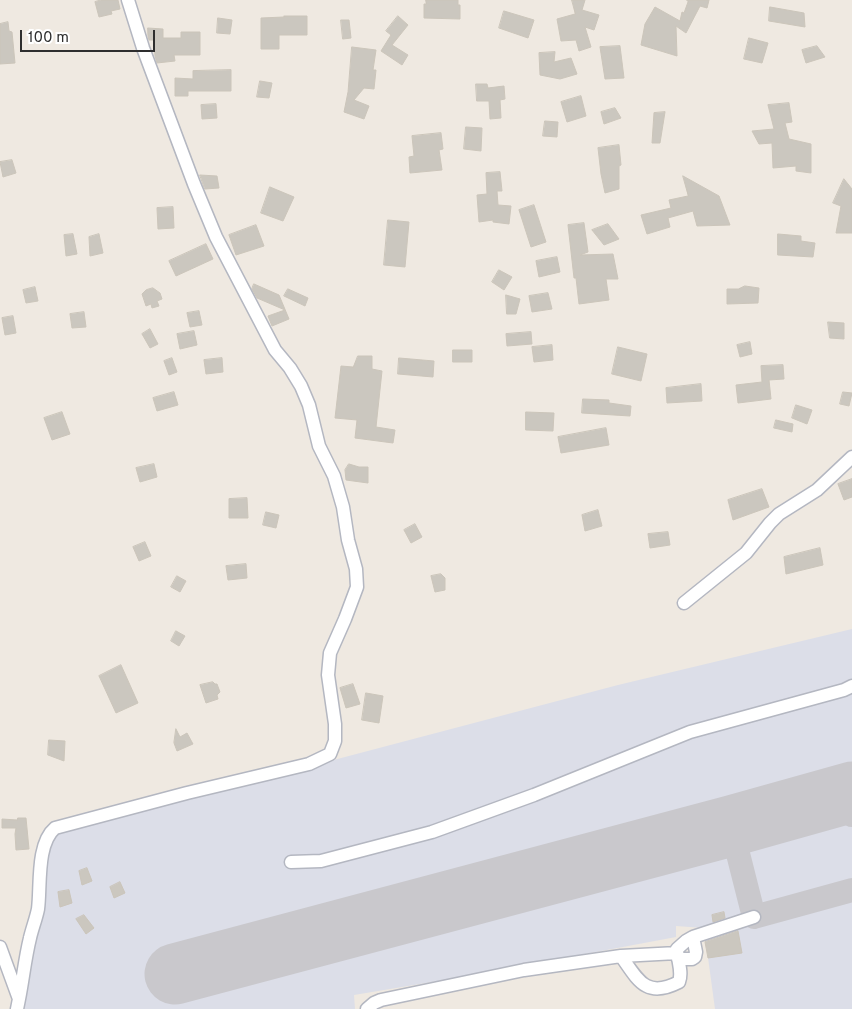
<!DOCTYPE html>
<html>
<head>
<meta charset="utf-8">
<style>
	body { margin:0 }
	#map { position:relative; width:852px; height:1009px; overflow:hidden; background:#efe9e1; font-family:Overpass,sans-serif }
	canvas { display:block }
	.scale { position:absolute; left:20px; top:30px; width:135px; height:22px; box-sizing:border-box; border:2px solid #2e2e2e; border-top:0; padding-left:6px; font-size:15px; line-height:18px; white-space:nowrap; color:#2e2e2e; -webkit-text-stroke:4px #fff; paint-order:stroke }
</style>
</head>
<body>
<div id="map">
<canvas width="852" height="1009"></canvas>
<div class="scale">100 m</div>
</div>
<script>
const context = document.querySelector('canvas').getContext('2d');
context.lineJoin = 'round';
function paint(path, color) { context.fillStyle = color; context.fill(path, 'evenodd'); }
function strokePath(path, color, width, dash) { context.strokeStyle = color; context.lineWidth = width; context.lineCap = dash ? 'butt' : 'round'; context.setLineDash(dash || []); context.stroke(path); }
const airport = new Path2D(`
	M852 629V1009H715L704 928 676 926V937L468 976 354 995 355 1009H21L53 834 618 685Z`);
const taxiway = new Path2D(`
	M847 793 852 815
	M731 826 754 917 852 890`);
const runway = new Path2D(`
	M175 974 731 826 852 792`);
const building = new Path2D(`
	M101 0H118L120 9 111 11 112 14 99 17 95 2Z
	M426 0H458V5H460V19L424 18V4H426Z
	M572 0H585L582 10 599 15 594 30 585 27 591 47 579 51 576 40 561 41 557 19 575 14Z
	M687 0H709L707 8 700 6 686 33 676 26 677 56 641 45 645 24 655 7 680 21 682 12 684 13 688 2Z
	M770 7 804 13 805 27 769 21Z
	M504 11 534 20 528 38 499 28Z
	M284 16H307V35H279V49H261V18L284 17Z
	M398 16 408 25 392 45 408 55 402 65 381 51 391 35 386 31Z
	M218 18 232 20 230 34 217 33Z
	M341 20H349L351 38 343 39Z
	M8 22 9 31 12 32 15 63 0 64V24Z
	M148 28 163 29V38H181V32H200V55H174L175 61 157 63 155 56 154 40H149L148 36Z
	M749 38 768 43 762 63 744 59Z
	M620 46 624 78 605 79 600 47Z
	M817 46 825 57 806 63 802 50Z
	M352 47 376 50 373 70H376L374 89 364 88 354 100 369 106 364 119 344 112 348 92Z
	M555 52 554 62 571 58 577 74 560 79 540 75 539 53Z
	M231 70V91H188V96H175V78L193 79V71Z
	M260 81 272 83 269 98 257 97Z
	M476 84H487L488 88 504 86 505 99 500 100 501 118 490 119 489 101H477Z
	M581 96 586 116 567 122 561 102Z
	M789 103 792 122 785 123 789 139 811 144V173L796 171V166L773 168 772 143 759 144 752 131 774 129 768 105Z
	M216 104 217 118 202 119 201 105Z
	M615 108 621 118 604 124 601 112Z
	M665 112 660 143H652L654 113Z
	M545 121 558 122 557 137 543 136Z
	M466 127 482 128 481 151 464 149Z
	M441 133 443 149 439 150 442 170 410 173 409 157 414 156 412 136Z
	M619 145 621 165 619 166V189L605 193 601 174 598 148Z
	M12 160 16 173 3 177 0 162Z
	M500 172 502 191H497L498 205 511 206 509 224 493 222V220L479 222 477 195 487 194 486 173Z
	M200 175 217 176 219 188 205 189Z
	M683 176 719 196 730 225 697 226 693 211 668 218 670 227 647 234 641 215 671 208 669 200 688 196Z
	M844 179 852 189V233H836L841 206 833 203Z
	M270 187 294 197 283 221 261 213Z
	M534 205 546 242 531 247 519 210Z
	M173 207 174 228 158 229 157 208Z
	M388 220 409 222 405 267 384 265Z
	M584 223 588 252 580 255 613 254 618 279H606L609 300 579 304 576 278H574L568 225Z
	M608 224 619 239 604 245 592 230Z
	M256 225 264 246 236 255 229 235Z
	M73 234 77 254 66 256 64 235Z
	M99 234 103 253 90 256 89 237Z
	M778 234 801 236V241L815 243 813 257 778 255Z
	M206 244 213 259 176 276 169 261Z
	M557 257 560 272 539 277 536 261Z
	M499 270 512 277 504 290 492 282Z
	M254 284 279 295 289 319 272 326 268 316 285 310 257 298 252 289Z
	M745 286 759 288 758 303 727 304V289H738Z
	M35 287 38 301 26 303 23 290Z
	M153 288 160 293 162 299 157 301 159 306 152 308 151 304 146 306 142 294 146 290Z
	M288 289 308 298 305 306 284 296Z
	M548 293 552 309 532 312 529 296Z
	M506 295 520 299 516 314H507Z
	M199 311 202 325 190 327 187 313Z
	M84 312 86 327 72 328 70 314Z
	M13 316 16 333 5 335 2 318Z
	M828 322 844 323V339L830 338Z
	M150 329 158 344 150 348 142 334Z
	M194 331 197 345 180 349 177 334Z
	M531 332 532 344 507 346 506 334Z
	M750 342 752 354 740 357 737 345Z
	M552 345 553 360 534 362 532 347Z
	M618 347 647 354 641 381 612 374Z
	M453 350H472V362H453Z
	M358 356H372V369L382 371 376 427 395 430 393 443 355 438 357 420 335 418 341 366 353 367Z
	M172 358 177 372 169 375 164 361Z
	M222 358 223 372 206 374 204 360Z
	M399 358 434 361 433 377 398 374Z
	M783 365 784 379 769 380 771 399 738 403 736 385 762 382 761 366Z
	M701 384 702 401 667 403 666 388Z
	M174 392 178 405 157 411 153 398Z
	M843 392 852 393 849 406 840 404Z
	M583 399 609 400V403L631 406 630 416 582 413Z
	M796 405 812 410 807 424 792 418Z
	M62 412 70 434 52 440 44 418Z
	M526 412 554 413 553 431 526 430Z
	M776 420 793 424 792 432 774 428Z
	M606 428 609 445 561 453 558 437Z
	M154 464 157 477 140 482 136 468Z
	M349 464 359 467H368V483L346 480 345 470Z
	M852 479V497L844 500 838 484Z
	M762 489 769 507 733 520 728 500Z
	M247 498 248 518H229V499Z
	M598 510 602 526 585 531 582 515Z
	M266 512 279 515 276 528 263 525Z
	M415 524 422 537 411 543 404 530Z
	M668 532 670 545 650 548 648 534Z
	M145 542 151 556 139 561 133 547Z
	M820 548 823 565 786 574 784 557Z
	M246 564 247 578 228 580 226 566Z
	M441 574 445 578V590L435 592 431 576Z
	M177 576 186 581 180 592 171 587Z
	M176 631 185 636 179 646 171 641Z
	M121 665 138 703 116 713 99 676Z
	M213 682 215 684H217L220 692 217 695 218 699 206 703 200 685Z
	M353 684 360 704 346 708 340 688Z
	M366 693 383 696 379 723 362 720Z
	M176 729 180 737 187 733 193 744 177 751 174 743Z
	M49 740 65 741 64 761 48 755Z
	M18 818H26L29 849 16 850 15 834 16 828H2V819L17 820Z
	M87 868 92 881 82 885 79 871Z
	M120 882 125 893 114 898 110 887Z
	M69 890 72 903 60 907 58 892Z
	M724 912 725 918 713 922 712 915Z
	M84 915 94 928 86 934 76 919Z
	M738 931 742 953 708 958 705 942Z`);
const minor = new Path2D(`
	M684 603 746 553 770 523 779 514 817 490 852 457
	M291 862 321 861 432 832 534 795 690 732 844 690 852 686
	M693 937 754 917
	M0 947 19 999 17 1009
	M621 956C638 980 646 999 679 982 683 971 677 960 677 949L686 941 693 937 696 952 695 957 692 959H678
	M19 999C23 979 25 958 30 938 32 929 36 919 38 909 41 887 36 844 55 828L187 793 309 764 330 754 335 741V724L328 675 330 653 345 619 357 587 356 569 348 540 343 507 334 476 319 446 309 405 301 386 290 368 275 350 216 237 194 184 143 48 128 0
	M367 1009 374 1003 381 1000 524 970 621 956 677 953`);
paint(airport, '#dcdee8');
strokePath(taxiway, '#c9c8cc', 24);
strokePath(runway, '#c9c8cc', 61);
paint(building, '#cbc7bf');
strokePath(building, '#cbc5ba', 1);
strokePath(minor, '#b4b7c1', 15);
strokePath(minor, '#fff', 12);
</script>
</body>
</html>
